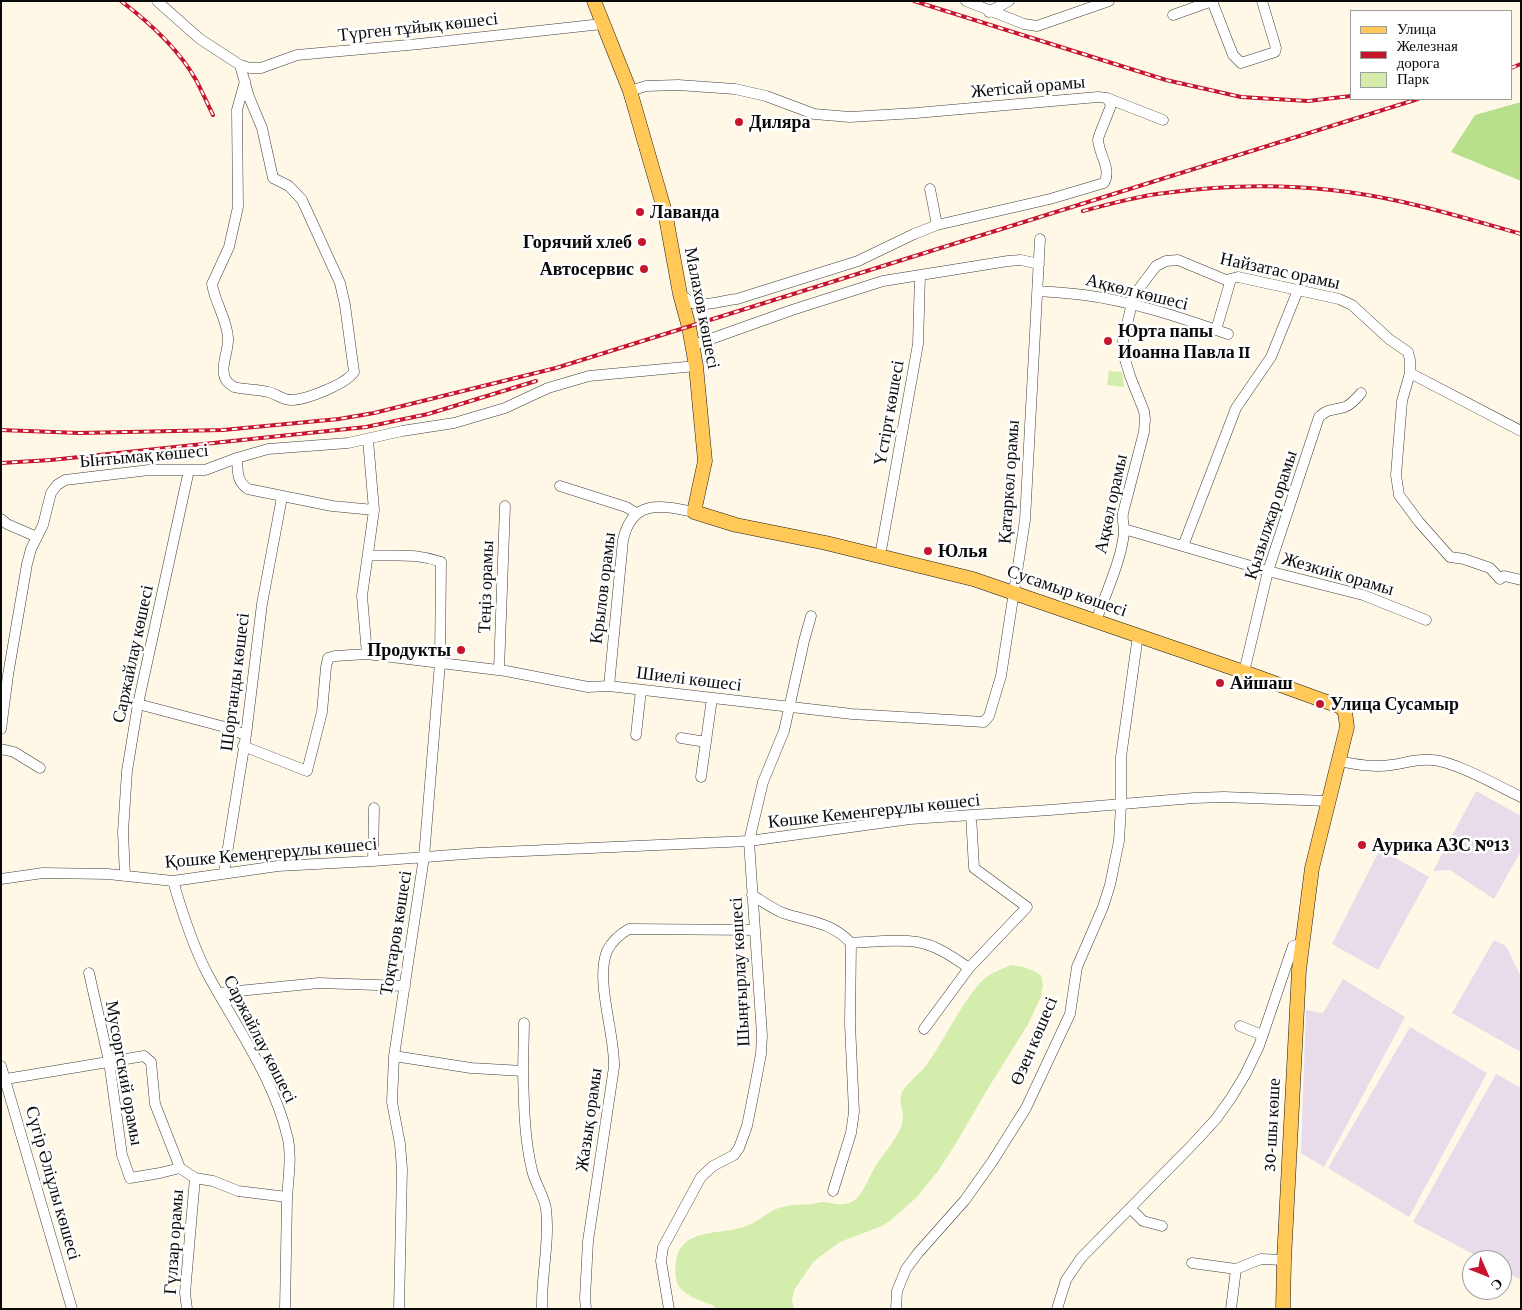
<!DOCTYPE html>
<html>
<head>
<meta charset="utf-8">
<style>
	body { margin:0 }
	#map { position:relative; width:1522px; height:1310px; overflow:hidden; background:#fff8e7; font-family:"Crimson Pro",serif }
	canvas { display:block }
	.frame { position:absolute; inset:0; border:2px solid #0a0a0a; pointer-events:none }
	.legend { position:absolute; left:1350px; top:10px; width:162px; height:90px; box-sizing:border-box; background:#fff; border:1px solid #9d9d9d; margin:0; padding:6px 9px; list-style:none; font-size:15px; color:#0a0a0a }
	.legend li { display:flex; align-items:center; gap:10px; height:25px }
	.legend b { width:25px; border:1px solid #9d9d9d }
	.north { position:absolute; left:1462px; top:1250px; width:50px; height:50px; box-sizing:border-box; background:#fff; border:1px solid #9d9d9d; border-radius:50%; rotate:134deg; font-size:14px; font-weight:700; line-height:20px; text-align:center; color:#0a0a0a }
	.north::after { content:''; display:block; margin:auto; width:18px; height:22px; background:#c7152d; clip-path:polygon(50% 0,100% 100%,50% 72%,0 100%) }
</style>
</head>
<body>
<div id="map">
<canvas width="1522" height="1310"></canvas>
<div class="frame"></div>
<ul class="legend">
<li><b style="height:6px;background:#ffc857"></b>Улица</li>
<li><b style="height:6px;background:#c7152d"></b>Железная дорога</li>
<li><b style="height:14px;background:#d4edad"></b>Парк</li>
</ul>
<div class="north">С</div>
</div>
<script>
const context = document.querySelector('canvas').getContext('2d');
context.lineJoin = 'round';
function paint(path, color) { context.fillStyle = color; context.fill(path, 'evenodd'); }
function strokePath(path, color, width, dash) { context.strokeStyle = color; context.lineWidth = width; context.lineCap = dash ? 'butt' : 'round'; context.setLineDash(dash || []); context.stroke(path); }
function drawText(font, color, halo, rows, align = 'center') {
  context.font = font + ' "Crimson Pro",serif'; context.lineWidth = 5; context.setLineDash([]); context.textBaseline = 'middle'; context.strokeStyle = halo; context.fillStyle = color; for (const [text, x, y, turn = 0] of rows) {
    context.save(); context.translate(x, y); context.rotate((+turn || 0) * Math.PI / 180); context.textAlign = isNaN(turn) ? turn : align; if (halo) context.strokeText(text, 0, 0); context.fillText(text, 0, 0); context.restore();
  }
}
const industrial = new Path2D(`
	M1476 791 1521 816V851L1494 899 1450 870 1433 871Z
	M1380 849 1429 877 1378 970 1332 944Z
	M1494 940 1506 946 1521 977V1052L1452 1013Z
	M1343 979 1405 1017 1324 1167 1301 1153 1306 1010 1323 1013Z
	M1410 1027 1487 1073 1409 1217 1328 1168Z
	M1496 1074 1521 1088V1280L1502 1270V1260H1484L1413 1222Z`);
const green = new Path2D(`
	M1109 371 1122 372 1124 387 1107 385Z
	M1011 965C1022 966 1031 969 1041 975L1043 985 1041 997 1027 1026 987 1090 955 1145 938 1171 917 1197 890 1221 882 1226 840 1242 814 1261 794 1290 792 1300 794 1309H716L713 1305C702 1302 684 1295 678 1285 675 1278 675 1269 676 1262 681 1226 721 1236 746 1226 761 1221 769 1209 786 1206 795 1204 804 1205 812 1204 816 1203 820 1202 823 1202 835 1203 845 1208 856 1199 865 1190 869 1177 875 1167 884 1152 901 1136 903 1118 903 1110 899 1102 901 1095 902 1088 919 1074 925 1067 945 1040 961 1002 984 979 991 973 1002 969 1011 965Z`);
const forest = new Path2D(`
	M1521 102V181L1451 152 1475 115Z`);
const minor = new Path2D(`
	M157 1 200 39 240 65 250 68H261L297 55 419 44 602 24
	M966 1 1024 24 1037 26 1109 1
	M1212 1 1233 55 1241 63 1275 52 1276 48 1262 1
	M989 12 1009 1
	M1173 15 1212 1
	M240 65 249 97 262 128 273 178 289 186 302 200 340 283 345 305 354 372C346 384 308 399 293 400 284 401 277 394 268 392 257 389 245 390 234 387 231 385 228 383 226 380 219 368 229 351 228 338 227 319 215 303 212 284L229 247 238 207 237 110 245 81
	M630 91 646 86 678 85 735 89 766 96 814 114 850 117 916 113 1098 97 1107 98 1111 105C1109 112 1098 136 1098 140 1099 155 1112 169 1104 183L1050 199 937 225 914 234 858 261 737 299C724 300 705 307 693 303 689 301 684 297 680 294
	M1107 98 1163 120
	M930 189 937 225
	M1038 291C1053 292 1068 293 1084 295 1132 301 1182 318 1228 334
	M1216 330 1231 279
	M691 346 792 310 883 281 1008 261 1021 260 1039 264
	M1410 373 1521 431
	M237 458 268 449 348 443 402 431 454 423 505 408 548 388 589 376 696 366
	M560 486 626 507 636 513
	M1 519 7 524 37 537
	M1124 529 1268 571 1363 595 1426 620
	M1183 546 1236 408 1271 357 1298 290
	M368 555C396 557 413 552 441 562L440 663 424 857 394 1056 392 1102 400 1144 402 1169 399 1309
	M880 556 918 344 920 275
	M1096 621C1105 595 1122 559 1124 532 1124 526 1122 520 1123 513L1144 432 1145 419 1144 411 1130 376 1124 356 1123 341 1133 299 1138 290 1156 266 1166 261 1178 260 1226 280 1238 277 1339 299 1352 305 1389 339 1408 352 1410 360V373L1402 401 1396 475 1399 495 1419 522 1450 557 1464 559 1490 568 1500 579 1504 576 1521 580
	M367 654 362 596 374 510 368 440
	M499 670 505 506
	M1244 672 1268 571 1319 417C1330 407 1333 411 1345 407 1352 404 1357 398 1361 393
	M609 686 623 540C632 499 660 505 694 512
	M138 704 221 726 246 735
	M1 729 8 675 27 564 31 549 43 525 51 493 57 485 65 480 149 470H205L237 458C238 471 236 481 248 489L332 506 374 510
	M636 735 641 690
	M681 738 706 742
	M243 746 307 771 322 712 326 667 328 658 335 656 367 654 506 671 588 687 609 686 852 714 984 722 989 716 1001 676 1025 520 1040 239
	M1 749 14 752 40 768
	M1338 761C1356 764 1373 768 1391 765 1407 763 1415 758 1433 760 1456 762 1498 786 1521 797
	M701 777 712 698
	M373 861 374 808
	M224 872 246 735 262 604 282 497
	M125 876 123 832 127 771 138 704 189 470
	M1 879 43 873 108 874 173 881 278 866 373 861 478 853 749 841 910 819 1050 810 1194 798 1224 797 1328 801
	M173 881C182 912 192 944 207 973 236 1027 274 1078 288 1139 292 1158 288 1179 287 1199 286 1236 286 1272 285 1309
	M752 895C762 901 773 909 783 913 809 922 830 921 851 943 872 942 896 939 917 942 936 945 953 957 969 968L1027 907 974 868 971 815
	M89 973 109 1061 122 1155 130 1178 160 1173 180 1168
	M218 993 319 983 405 986
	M1240 1026 1262 1035
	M924 1029 969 968
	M394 1056 471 1068 523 1071C524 1104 524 1137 532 1170 535 1184 544 1195 546 1209 550 1242 541 1276 542 1309
	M1 1066 72 1309
	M523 1071 524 1023
	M6 1079 144 1056 151 1062 155 1104 180 1168
	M180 1168 195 1178 213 1181 238 1191 287 1197
	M833 1191 851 1133 854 1112 850 1024 851 943
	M1130 1208 1143 1221 1162 1226
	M1192 1263 1236 1269 1261 1259 1284 1260
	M187 1309 185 1293 195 1178
	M586 1309 585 1298 588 1241 614 1067C615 1034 595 981 607 951 612 941 620 934 629 929L755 930
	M669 1309 661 1261 663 1247 701 1177 713 1166 734 1155 739 1148 747 1126 754 1091 761 1054 762 1035 749 841 763 782 784 731 804 641 811 616
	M896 1309 897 1291 906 1269 918 1253 965 1200 992 1162 1026 1108 1070 1014 1077 967 1103 907 1110 885 1119 841 1121 805V757L1138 635
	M1057 1309 1066 1280 1081 1258 1193 1144 1216 1119 1231 1098 1245 1075 1259 1046 1293 946 1302 944
	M1231 1309 1236 1269`);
const major = new Path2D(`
	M594 1 630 91 665 212 680 294 689 327 696 366 705 461 694 512 736 525 826 543 973 579 1244 672 1341 707 1345 712 1347 727 1312 868 1299 970 1284 1260 1283 1309`);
const rail = new Path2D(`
	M121 1C150 23 178 48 196 80 202 91 207 103 213 115
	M914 1 1166 80 1241 97 1308 101 1351 96
	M1511 68 1521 64
	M1083 211C1110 204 1137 196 1165 193 1244 182 1325 184 1403 202 1443 211 1482 223 1521 234
	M1 430 79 433 223 430 339 419 374 413 556 368 1418 99
	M1 463 51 460 366 427 428 414 536 381`);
const markers = [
	[739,122,5,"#c7152d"],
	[640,212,5,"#c7152d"],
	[642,242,5,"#c7152d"],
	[644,269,5,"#c7152d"],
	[1108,341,5,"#c7152d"],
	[928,551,5,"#c7152d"],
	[461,650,5,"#c7152d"],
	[1220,683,5,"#c7152d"],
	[1320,704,5,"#c7152d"],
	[1362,845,5,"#c7152d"]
];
const streetNames = [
	["Түрген тұйық көшесі",418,27,-6],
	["Жетісай орамы",1028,87,-5],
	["Найзатас орамы",1280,271,12],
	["Ақкөл көшесі",1137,292,14],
	["Малахов көшесі",702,308,79],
	["Үстірт көшесі",889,413,-80],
	["Ынтымақ көшесі",144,456,-5],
	["Қатаркөл орамы",1009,482,-86],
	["Ақкөл орамы",1111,504,-78],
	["Қызылжар орамы",1271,515,-72],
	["Жезкиік орамы",1338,574,16],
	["Теңіз орамы",486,587,-88],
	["Крылов орамы",603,588,-83],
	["Сусамыр көшесі",1067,591,19],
	["Саржайлау көшесі",133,654,-78],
	["Шиелі көшесі",689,679,7],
	["Шортанды көшесі",235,682,-83],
	["Көшке Кеменгерұлы көшесі",874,811,-6],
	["Қошке Кемеңгерұлы көшесі",271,853,-5],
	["Тоқтаров көшесі",396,933,-81],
	["Шыңғырлау көшесі",740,972,-93],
	["Саржайлау көшесі",260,1039,63],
	["Өзен көшесі",1034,1041,-67],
	["Мусоргский орамы",124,1073,80],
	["Жазық орамы",589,1120,-82],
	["30-шы көше",1272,1125,-87],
	["Сүгір Әліұлы көшесі",53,1183,74],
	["Гүлзар орамы",174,1242,-86]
];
const poiNames = [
	["Диляра",749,122],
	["Лаванда",650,212],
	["Горячий хлеб",632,242,"right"],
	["Автосервис",634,269,"right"],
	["Юрта папы",1118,331],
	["Иоанна Павла II",1118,352],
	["Юлья",938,551],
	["Продукты",451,650,"right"],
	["Айшаш",1230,683],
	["Улица Сусамыр",1330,704],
	["Аурика АЗС №13",1372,845]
];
paint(industrial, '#e8dceb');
paint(green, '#d4edad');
paint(forest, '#b8df8b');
strokePath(minor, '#3d3d3d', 11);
strokePath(major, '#1b1b1b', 15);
strokePath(minor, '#fff', 10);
strokePath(major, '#ffc857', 14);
strokePath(rail, '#c7152d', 4);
strokePath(rail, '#fff', 2, [5.5]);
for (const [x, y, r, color] of markers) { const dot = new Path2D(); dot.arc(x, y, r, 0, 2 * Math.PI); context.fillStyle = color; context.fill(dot); strokePath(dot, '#fff', 2); }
drawText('18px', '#0a0a0a', '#fff', streetNames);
drawText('bold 18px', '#0a0a0a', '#fff', poiNames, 'left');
</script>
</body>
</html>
